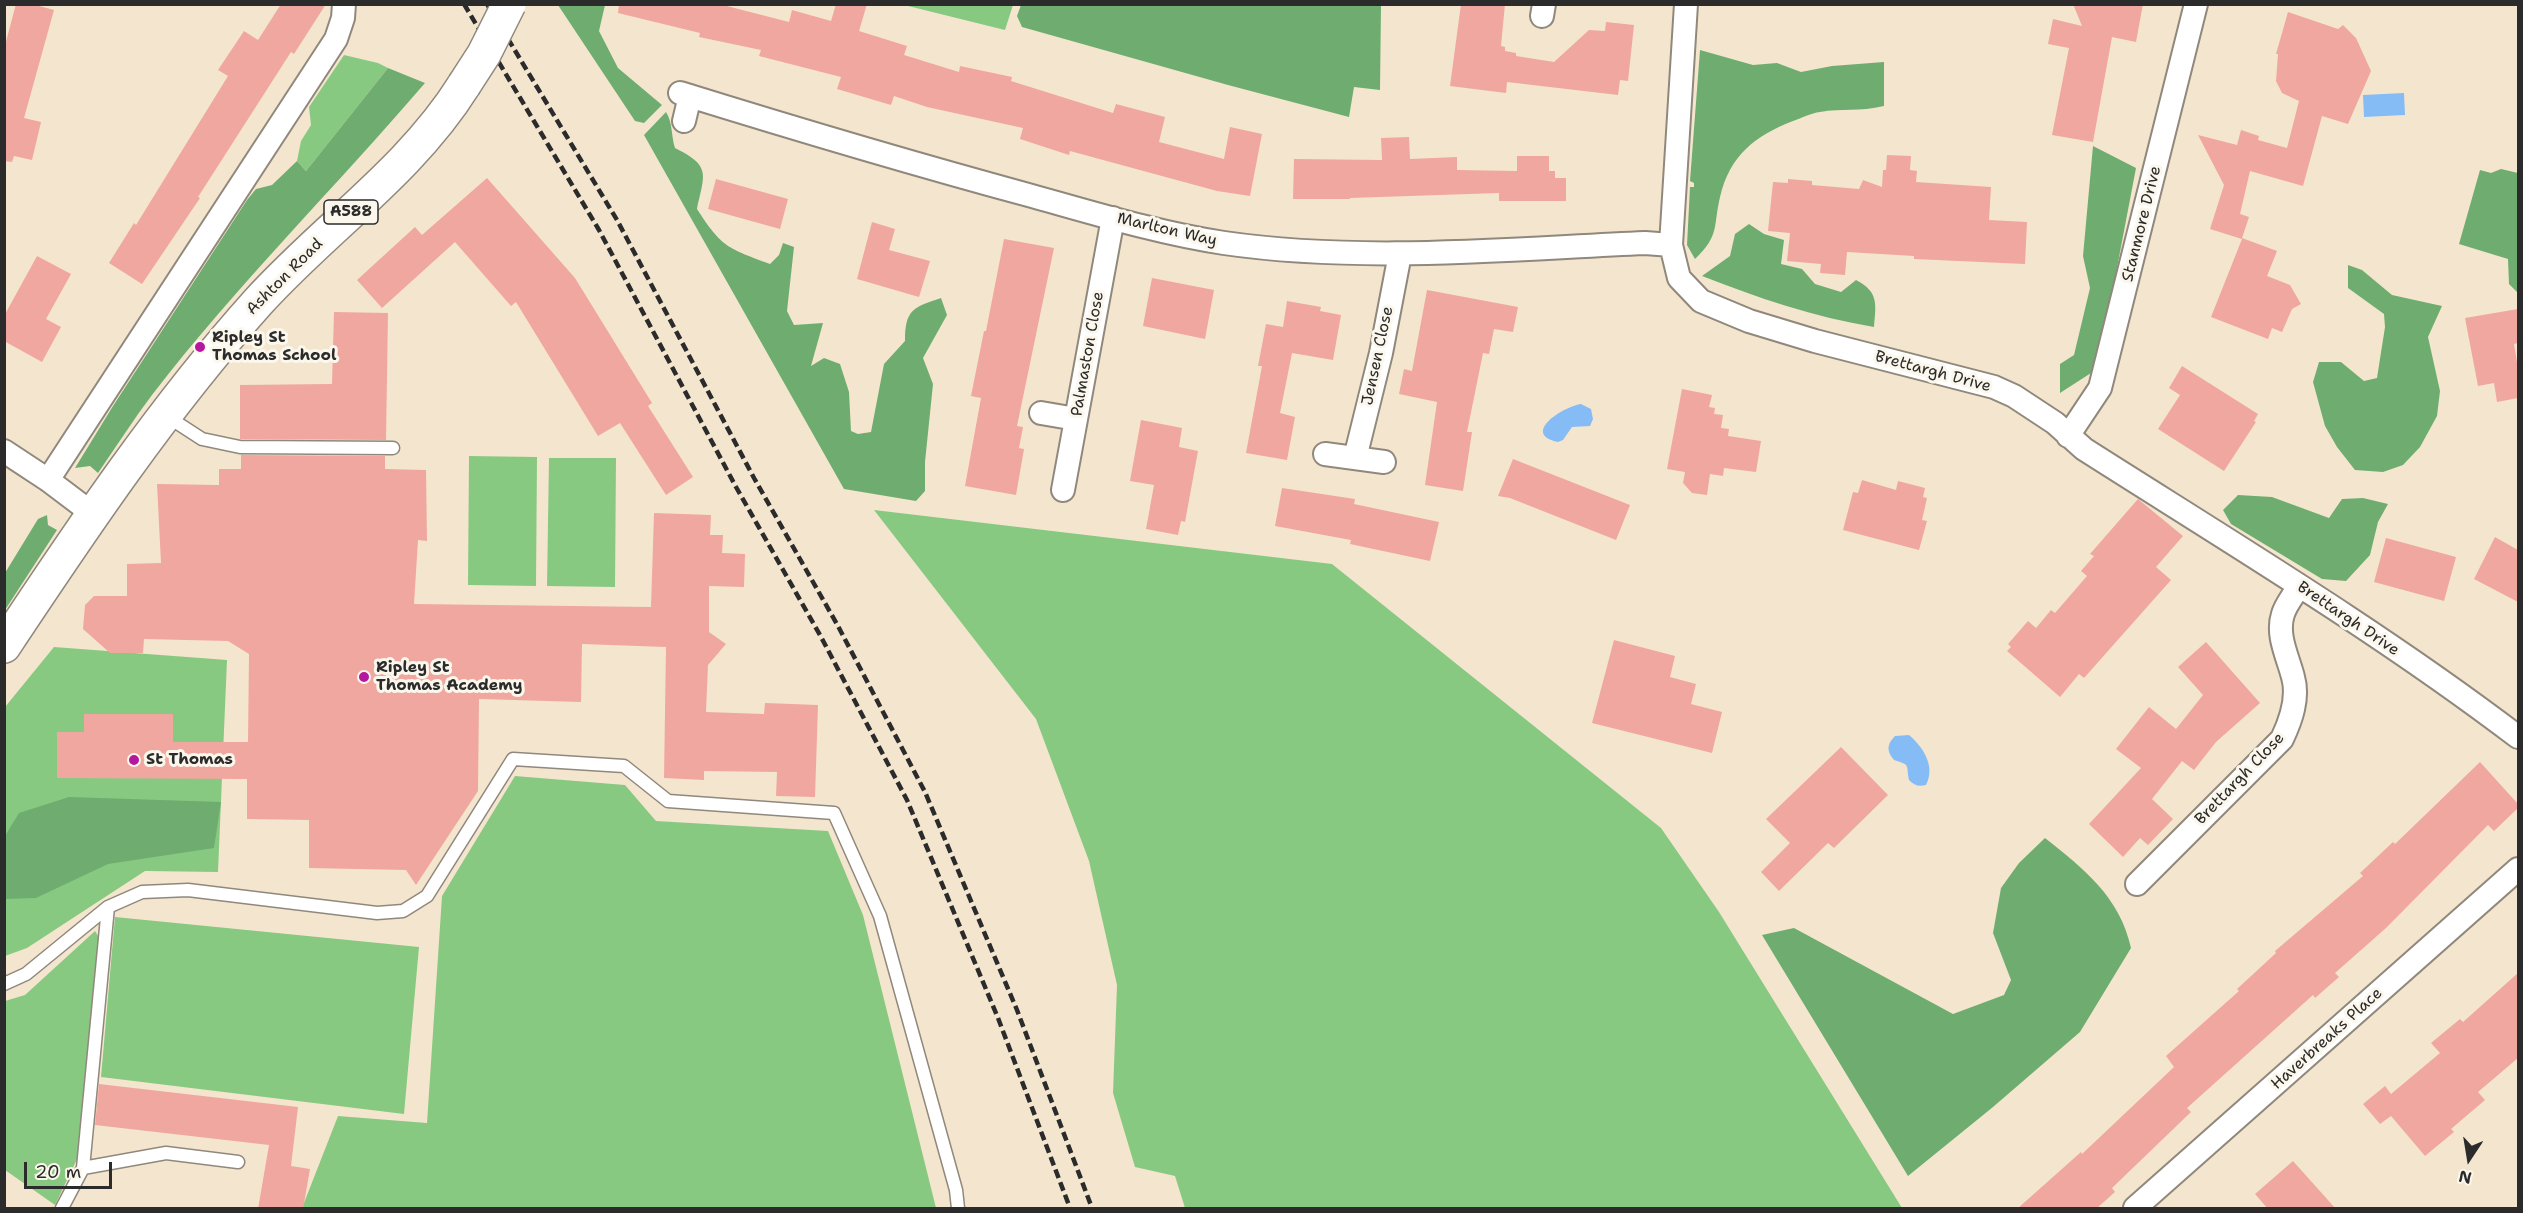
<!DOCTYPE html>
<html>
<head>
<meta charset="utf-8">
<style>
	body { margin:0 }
	#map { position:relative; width:2523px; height:1213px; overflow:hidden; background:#f4e6ce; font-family:"Shantell Sans",sans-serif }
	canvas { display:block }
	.frame { position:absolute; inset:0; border:6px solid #2b2b2b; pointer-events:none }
	.north { position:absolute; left:2439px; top:1129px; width:60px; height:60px; -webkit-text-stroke:4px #fbf7ec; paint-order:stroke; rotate:192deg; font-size:16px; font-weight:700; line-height:24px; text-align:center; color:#2b2b2b }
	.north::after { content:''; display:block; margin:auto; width:21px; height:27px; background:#2b2b2b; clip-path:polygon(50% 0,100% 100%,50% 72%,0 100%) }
	.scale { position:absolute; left:24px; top:1162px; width:88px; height:27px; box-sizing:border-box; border:3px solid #2b2b2b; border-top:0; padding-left:8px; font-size:18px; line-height:21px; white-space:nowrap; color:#2b2b2b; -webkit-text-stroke:4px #fbf7ec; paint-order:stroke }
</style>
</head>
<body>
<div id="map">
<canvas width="2523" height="1213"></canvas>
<div class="frame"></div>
<div class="north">N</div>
<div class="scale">20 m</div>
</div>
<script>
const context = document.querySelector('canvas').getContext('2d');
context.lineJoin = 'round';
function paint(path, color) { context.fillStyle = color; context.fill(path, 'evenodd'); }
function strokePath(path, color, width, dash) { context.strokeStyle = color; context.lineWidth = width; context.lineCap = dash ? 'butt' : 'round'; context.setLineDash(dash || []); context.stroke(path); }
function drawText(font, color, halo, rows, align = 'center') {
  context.font = font + ' "Shantell Sans",sans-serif'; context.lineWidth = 6; context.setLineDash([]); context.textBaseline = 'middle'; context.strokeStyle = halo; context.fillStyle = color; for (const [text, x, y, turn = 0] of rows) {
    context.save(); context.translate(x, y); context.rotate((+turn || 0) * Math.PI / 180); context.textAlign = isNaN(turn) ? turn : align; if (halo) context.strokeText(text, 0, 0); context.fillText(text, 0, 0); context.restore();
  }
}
const green = new Path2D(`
	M904 5 1013 4V5L1005 30Z
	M344 55 378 63 388 68 306 171 297 161 301 141 311 125 309 107Z
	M469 456 537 457 536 586 468 585Z
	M549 458H616L615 587 547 586Z
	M874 510 1332 564 1661 828 1719 912 1902 1208H1185L1175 1176 1135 1167 1113 1093 1117 985 1089 861 1036 719Z
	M54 647 227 660 218 872 145 871 27 948 5 956V707Z
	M515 776 625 785 656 821 828 831 863 915 936 1208H302L338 1116 427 1123 442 896Z
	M115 917 419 947 404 1114 101 1077Z
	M95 931 100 939 80 1153 55 1205 5 1170V1001L25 995Z`);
const forest = new Path2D(`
	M558 5H605L599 31 618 68 662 105 644 123 635 121Z
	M1021 5H1381L1380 90 1354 87 1349 117 1228 85 1022 27 1017 16Z
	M1700 50 1753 65 1777 63 1801 72 1832 66 1884 62V106C1859 112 1842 108 1820 112 1811 113 1802 118 1793 121 1755 136 1730 155 1720 197 1713 227 1720 235 1695 259L1687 245 1690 187H1694V183L1690 181Z
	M388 68 425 83C335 188 236 286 152 395 133 420 116 447 98 473L90 466 75 468 113 406 247 200 256 189 272 185 297 161 306 171Z
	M666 112C673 123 671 136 675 148 711 166 705 173 697 209 722 248 728 248 770 264L779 255 783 243 794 247 787 311 794 325 823 323 811 366 824 358 840 364 849 392 851 431 858 434 871 432 884 364 905 341C905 310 913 307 941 298L947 315 923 358 933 384 925 462V491L916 501 844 489 644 135Z
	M2093 146 2136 168 2104 336 2091 373 2060 393V364L2074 355 2090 288 2083 256Z
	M2501 169 2518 173V293L2509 284 2508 259 2459 244 2480 170 2491 173Z
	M1749 224 1764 234 1784 240 1781 264 1802 269 1815 284 1841 292 1856 280C1879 292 1876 304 1874 327 1814 317 1758 298 1702 276L1730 256 1735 234Z
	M2348 265 2362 270 2392 295 2442 306 2428 337 2440 391 2437 416 2420 447 2403 465 2383 472 2355 470 2337 447 2325 426 2313 382 2319 362H2341L2364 381 2377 378 2385 327 2384 314 2348 288Z
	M2238 495 2272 497 2329 518 2342 499 2363 498 2388 504 2378 522 2370 555 2346 581 2322 579 2231 524 2223 510Z
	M47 515 48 525 57 530 5 610V573L38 519Z
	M69 797 221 802 214 848 108 864 36 898 5 899V836L19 813Z
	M2045 838C2084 869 2120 897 2131 948L2080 1032 1993 1107 1908 1176 1762 935 1794 928 1953 1014 2004 995 2011 980 1993 933 2001 888 2019 863Z`);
const water = new Path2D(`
	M2404 93 2405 115 2364 117 2363 95Z
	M1581 404 1591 409 1593 419 1590 426 1572 427 1563 440 1558 442C1521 434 1562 407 1581 404Z
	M1909 735C1923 747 1936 766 1926 785 1918 787 1914 785 1909 780 1906 765 1911 765 1894 760 1886 751 1887 744 1895 736Z`);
const building = new Path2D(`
	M16 4H32L54 10 24 118 41 122 32 160 14 156 12 162 4 161V49Z
	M281 4H326L294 54 291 52 198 197 200 198 142 284 109 263 134 223 136 225 228 76 218 70 244 31 258 40Z
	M619 4H719L789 22 792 10 831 21 836 4H867L859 31 907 46 904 55 959 72 960 66 1012 77 1011 81 1113 113 1116 104 1165 117 1159 142 1224 159 1230 127 1262 134 1250 196 1217 191 1070 151 1069 155 1020 139 1023 128 927 107 894 96 891 105 837 89 841 77 759 56 761 50 699 37 700 33 618 13Z
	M1461 4H1505L1501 46 1505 47V51L1516 53V56L1554 62 1589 30 1605 31 1606 22 1634 25 1628 81 1620 80 1618 95 1507 82 1506 93 1450 86Z
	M2073 4H2143L2136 42 2112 37 2093 142 2052 135 2069 48 2048 44 2053 19 2082 26Z
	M2288 12 2338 29 2343 25 2356 38 2371 71 2348 124 2322 116 2303 186 2250 171 2240 214 2249 217 2242 238 2277 251 2267 276 2290 285 2301 304 2292 309 2282 332 2272 328 2268 339 2211 317 2242 239 2210 229 2224 185 2198 135 2237 145 2241 130 2259 136 2258 140 2287 148 2299 101 2282 93 2276 81 2278 54H2276Z
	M1409 137 1410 159 1457 157V170L1517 171V156H1549V171H1555V178H1566V201H1499V193L1350 198V199H1293L1294 159 1382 160 1381 138Z
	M1887 155 1911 156 1910 170 1917 171 1916 182 1991 187 1989 220 2027 222 2025 264 1914 259V256L1847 252 1845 275 1820 273 1821 264 1787 261 1790 233 1768 231 1773 182 1788 183V179L1812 181V185L1859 189 1863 180 1882 187 1883 170H1886Z
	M487 178 575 278 652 403 648 406 693 477 666 495 620 423 598 436 516 302 511 306 455 242 382 308 357 280 415 227 422 235Z
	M716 179 788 199 780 229 708 209Z
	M872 222 895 229 889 250 930 261 919 297 857 279Z
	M1004 239 1054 248 1017 426 1023 427 1019 448 1024 449 1016 495 965 486 981 398 971 396 984 331H986Z
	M37 256 71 274 46 319 61 327 42 362 4 341V316Z
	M1152 278 1214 290 1205 339 1143 326Z
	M1427 290 1518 307 1513 332 1494 329 1489 354 1483 353 1467 432H1472L1463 491 1425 485 1437 402 1399 394 1404 369 1412 371Z
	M1287 301 1321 307 1320 311 1341 315 1333 360 1292 353 1280 413 1295 417 1287 460 1246 453 1262 366H1258L1266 324 1283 327Z
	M2518 309V343L2514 344 2518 368V398L2497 402 2494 383 2478 386 2465 318Z
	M334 312 388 313 386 440 240 439V385L332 384Z
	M2182 366 2258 414 2254 421 2256 422 2224 471 2158 429 2180 395 2169 388Z
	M1682 389 1712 395 1709 407 1715 408 1714 414 1723 415 1721 428 1729 429 1728 436 1761 441 1756 472 1724 468 1723 476 1710 474 1707 495 1692 493 1683 483 1685 472 1667 469Z
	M1141 420 1182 428 1179 447 1198 451 1185 522 1181 521 1178 535 1146 529 1154 485 1130 481Z
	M241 455 385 456V469L426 470 427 541 418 540 414 604 651 607 654 513 711 515 710 535H723L722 553 745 554 744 587 709 586V632L726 644 708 665 706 712 764 714 765 703 818 705 815 797 776 796 777 772 704 771V780L664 778 666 647 582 644 581 702 479 699 478 791 416 885 406 870 309 868V820L247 819V779L57 778V732H84V714H173V742H248L249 654 228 641 144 639 143 653H110L83 629 85 605 94 596H127V564L161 563 157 484 219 485V469H241Z
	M1513 459 1630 505 1616 540 1510 498 1498 496Z
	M1862 480 1896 490 1898 481 1925 488 1923 497 1927 498 1922 520 1927 521 1919 550 1843 530 1853 492 1858 493Z
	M1282 488 1355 499 1354 504 1439 522 1430 561 1350 544 1351 540 1275 526Z
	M2138 499 2183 536 2156 567 2171 580 2084 678 2079 674 2060 697 2007 651 2011 647 2008 644 2028 621 2036 628 2051 610 2055 613 2087 576 2081 571 2094 556 2090 554Z
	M2495 537 2518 550V602L2474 579Z
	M2386 538 2456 557 2444 601 2374 582Z
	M1614 640 1675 656 1670 677 1696 684 1691 704 1722 712 1712 753 1592 723Z
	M2206 642 2260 703 2216 742 2194 770 2182 761 2152 799 2173 819 2148 845 2140 838 2123 857 2089 824 2141 768 2116 749 2149 707 2176 729 2203 695 2178 667Z
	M1841 747 1888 795 1834 848 1828 843 1779 891 1761 872 1790 843 1766 819Z
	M2480 762 2518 804V808L2494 831 2488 825 2386 928 2335 973 2339 977 2315 998 2313 995 2187 1108 2191 1112 2112 1188 2115 1192 2096 1209H2017L2081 1152 2082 1154 2174 1067 2166 1056 2239 991 2237 989 2276 953 2275 951 2363 876 2360 873 2393 842 2395 844Z
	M2518 973V1058L2478 1092 2485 1100 2451 1129 2454 1132 2425 1156 2391 1116 2380 1124 2363 1104 2385 1086 2391 1094 2440 1053 2431 1043 2460 1019 2463 1022Z
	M99 1084 298 1107 291 1166 310 1169 303 1209H258L269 1145 95 1125Z
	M2293 1161 2336 1209H2268L2255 1194Z`);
const service = new Path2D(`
	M165 415 202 439 240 447 393 448
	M4 984 26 974 108 907 142 892 188 890 377 913 403 911 427 896 513 759 624 766 668 801 834 813 880 916 956 1190 958 1208
	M83 1168 166 1153 238 1162
	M62 1208 83 1168 108 907`);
const minor = new Path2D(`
	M1686 4 1671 245 1679 278 1701 301 1749 321 1815 341 1994 387 2014 396 2055 423 2084 449C2230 542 2380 632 2518 737
	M1542 16 1544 4
	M680 93C796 129 914 164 1032 196 1093 213 1162 234 1224 243 1363 263 1506 249 1645 243L1671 245
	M684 121 690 96
	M1041 413 1076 419
	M2068 436 2100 388 2196 4
	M4 451 48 480 93 514
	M1325 454 1384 462
	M1355 458 1381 353 1400 254
	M48 480 336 39 343 18 344 4
	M1063 490 1113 218
	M2137 884 2282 739C2291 720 2299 698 2293 677 2288 657 2276 635 2283 614 2286 604 2294 595 2299 586
	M2135 1208 2518 869`);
const primary = new Path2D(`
	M4 646C83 527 163 408 258 302 325 228 411 170 464 85`);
const rail = new Path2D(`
	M464 4 599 230 736 487 820 635 907 800 998 1018 1070 1208
	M487 4 617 220 754 478 838 626 925 792 1017 1010 1092 1208`);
const primaryBridge = new Path2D(`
	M464 85 484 54 509 4`);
const markers = [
	[200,347,6,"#b5179e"],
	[364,677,6,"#b5179e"],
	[134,760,6,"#b5179e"]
];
const shields = [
	[351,212,54]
];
const shieldNames = [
	["A588",351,212]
];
const streetNames = [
	["Stanmore Drive",2142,224,-76],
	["Marlton Way",1167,230,13],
	["Ashton Road",285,277,-45],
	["Palmaston Close",1088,354,-80],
	["Jensen Close",1378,356,-78],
	["Brettargh Drive",1933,372,15],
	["Brettargh Drive",2348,619,34],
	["Brettargh Close",2240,779,-46],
	["Haverbreaks Place",2327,1039,-42]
];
const poiNames = [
	["Ripley St",212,338],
	["Thomas School",212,356],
	["Ripley St",376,668],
	["Thomas Academy",376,686],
	["St Thomas",146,760]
];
paint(green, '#88c981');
paint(forest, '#6ead6f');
paint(water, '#86bcf5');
paint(building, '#f0a79f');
strokePath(service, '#90887c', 15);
strokePath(minor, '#90887c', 26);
strokePath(primary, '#90887c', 36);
strokePath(service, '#fff', 12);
strokePath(minor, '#fff', 22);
strokePath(primary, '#fff', 33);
strokePath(rail, '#2b2b2b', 4.5, [9, 4.5]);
strokePath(primaryBridge, '#90887c', 36, []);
strokePath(primaryBridge, '#fff', 33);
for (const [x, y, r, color] of markers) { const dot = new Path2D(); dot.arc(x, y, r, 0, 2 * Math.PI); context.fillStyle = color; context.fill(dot); strokePath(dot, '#fbf7ec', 2); }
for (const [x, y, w] of shields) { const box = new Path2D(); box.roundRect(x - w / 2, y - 12, w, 24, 4.5); context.fillStyle = '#fbf7ec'; context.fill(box); strokePath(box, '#2b2b2b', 1.5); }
drawText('bold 15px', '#2b2b2b', null, shieldNames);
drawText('16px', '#2b2b2b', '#fbf7ec', streetNames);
drawText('bold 16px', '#2b2b2b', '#fbf7ec', poiNames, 'left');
</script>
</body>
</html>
